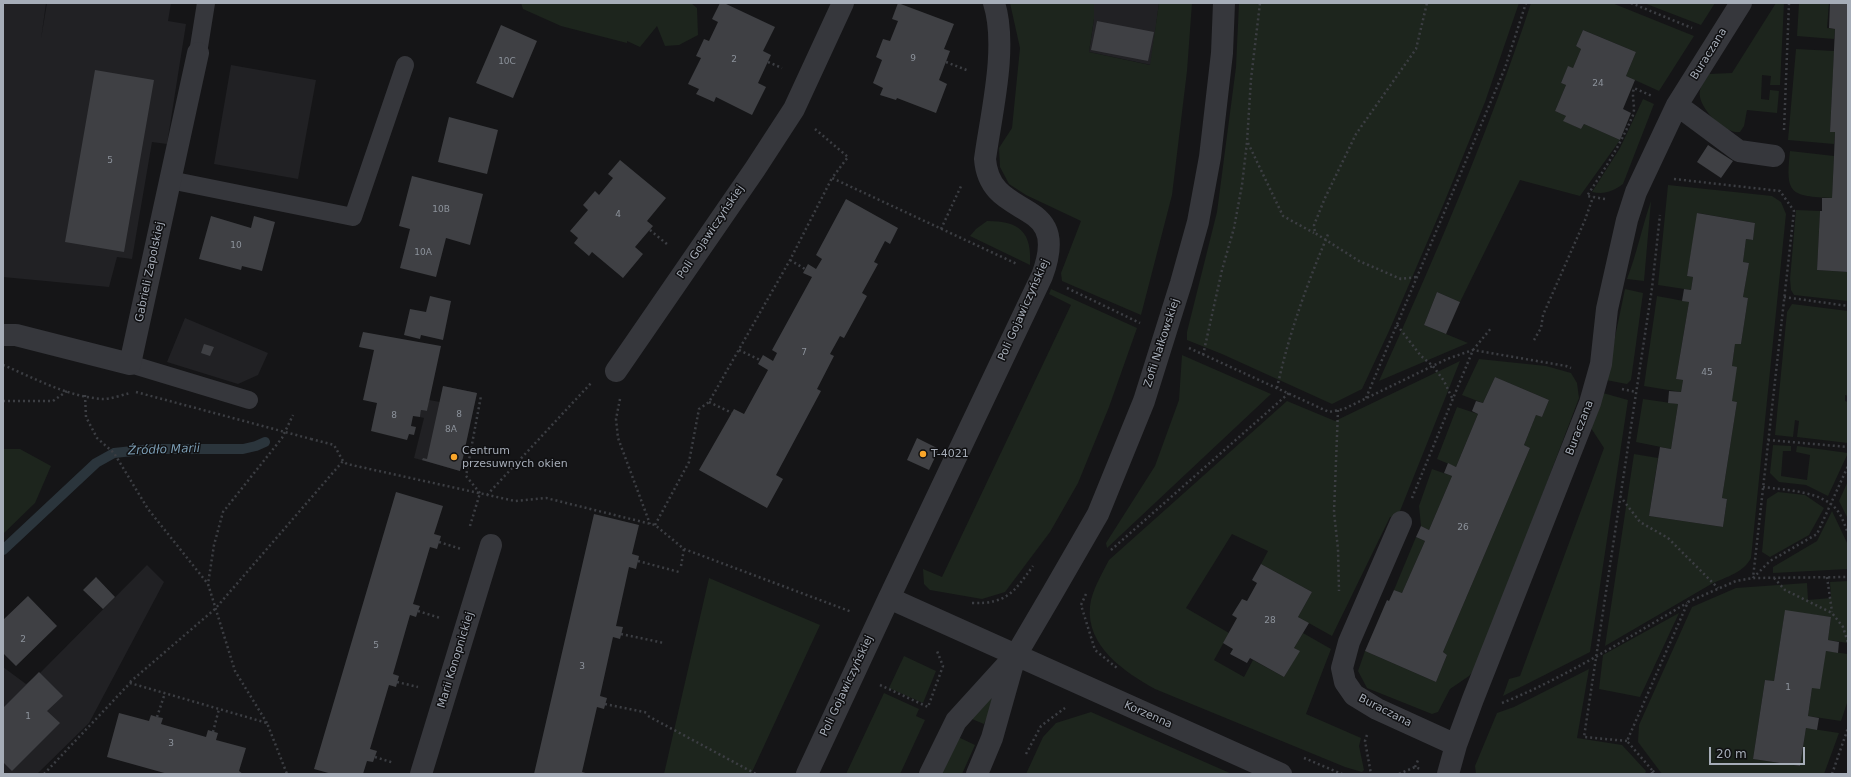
<!DOCTYPE html>
<html>
<head>
<meta charset="utf-8">
<style>
	body { margin:0 }
	#map { position:relative; width:1851px; height:777px; overflow:hidden; background:#151517; font-family:"DejaVu Sans",sans-serif }
	canvas { display:block }
	.frame { position:absolute; inset:0; border:4px solid #a6adb8; pointer-events:none }
	.scale { position:absolute; left:1709px; top:747px; width:96px; height:18px; box-sizing:border-box; border:2px solid #a6adb8; border-top:0; padding-left:5px; font-size:12px; line-height:14px; white-space:nowrap; color:#a6adb8; -webkit-text-stroke:3px #101012; paint-order:stroke }
</style>
</head>
<body>
<div id="map">
<canvas width="1851" height="777"></canvas>
<div class="frame"></div>
<div class="scale">20 m</div>
</div>
<script>
const context = document.querySelector('canvas').getContext('2d');
context.lineJoin = 'round';
function paint(path, color) { context.fillStyle = color; context.fill(path, 'evenodd'); }
function strokePath(path, color, width, dash) { context.strokeStyle = color; context.lineWidth = width; context.lineCap = dash ? 'butt' : 'round'; context.setLineDash(dash || []); context.stroke(path); }
function drawText(font, color, halo, rows, align = 'center') {
  context.font = font + ' "DejaVu Sans",sans-serif'; context.lineWidth = 3; context.setLineDash([]); context.textBaseline = 'middle'; context.strokeStyle = halo; context.fillStyle = color; for (const [text, x, y, turn = 0] of rows) {
    context.save(); context.translate(x, y); context.rotate((+turn || 0) * Math.PI / 180); context.textAlign = isNaN(turn) ? turn : align; if (halo) context.strokeText(text, 0, 0); context.fillText(text, 0, 0); context.restore();
  }
}
const built = new Path2D(`
	M3 3H46L41 39 47 3H171L168 21 186 24 167 144 152 142 132 259 117 257 109 287 3 277Z
	M1094 3H1159L1151 65 1089 52 1094 19Z
	M231 65 316 80 298 179 214 164Z
	M185 318 268 353 258 375 238 384 167 362Z
	M443 386 477 393 460 471 414 458 424 418 420 417 421 410 427 411 429 400 440 402Z
	M147 565 164 582 89 723 37 774H3V667L26 684 40 673Z`);
const green = new Path2D(`
	M521 3H691L697 8 698 35 679 45 665 46 657 26 640 47 627 41V43L561 26 523 9Z
	M1010 3H1094V19L1089 52 1150 65 1159 3H1192L1187 71 1172 195 1141 315 1062 281 1061 273 1081 221 1026 195 1009 184 1000 167 999 148 1012 128 1020 48Z
	M1239 3H1519L1485 102 1444 203 1389 331 1362 389 1332 404 1222 354 1187 340V332L1217 212 1236 67Z
	M1531 3H1612L1694 36 1659 91 1626 76 1636 52 1583 30 1576 46 1581 49 1573 68 1568 67 1561 83 1566 85 1555 111 1566 116 1564 121 1581 129 1584 124 1620 140 1580 196 1520 180 1460 302 1437 292 1424 325 1468 343 1379 381C1435 257 1489 132 1531 3Z
	M1644 3H1715L1701 25Z
	M1776 3H1784L1780 85H1770L1771 76 1762 75 1761 99 1769 100 1770 90 1779 91 1777 113 1747 110 1744 126 1740 132C1725 134 1703 112 1700 97 1698 88 1705 81 1709 74L1732 73Z
	M1799 3H1829L1827 28 1835 29 1834 39 1797 36Z
	M1796 49 1834 51 1830 132H1835L1834 144 1788 140Z
	M1643 99 1654 104 1623 184C1613 191 1605 195 1592 192L1620 148Z
	M1790 151 1834 156 1832 198C1791 196 1785 195 1790 151Z
	M1668 185 1772 196 1781 202 1786 214 1751 558C1744 572 1727 577 1713 583L1605 646 1634 454 1658 458 1649 516 1723 527 1727 499 1722 498 1737 402 1731 401 1732 366 1735 344H1741L1748 298 1743 297 1749 263 1743 262 1746 239 1753 240 1755 223 1698 213 1687 276 1693 277 1691 290 1658 285Z
	M1651 201 1644 281 1627 279C1637 253 1642 227 1651 201Z
	M1796 210 1820 211 1817 270 1848 272V301L1794 295 1791 290 1790 279Z
	M987 221C1020 221 1032 232 1030 265L970 236 976 229Z
	M1051 289 1137 328 1109 407 1078 483 1050 532 1005 592 982 599 930 590 924 584 923 569 942 577 1071 305 1049 294Z
	M1625 289 1643 293 1631 380 1627 384 1606 380Z
	M1657 296 1689 302 1676 379 1683 380 1681 392 1644 386Z
	M1792 304 1848 311V396L1845 395V401L1848 402V443L1797 437 1799 421 1795 420 1793 437 1775 435 1787 312Z
	M1182 355 1271 394 1107 548 1106 543 1155 466 1179 400Z
	M1479 359 1546 366 1571 373 1577 383 1579 398 1477 667 1469 676 1450 689 1438 712 1432 714 1367 688 1358 671 1365 651 1436 682 1447 655 1443 652 1530 448 1524 445 1536 415 1542 417 1549 400 1495 377 1483 403 1462 395Z
	M1460 361 1398 516 1390 517 1332 636 1298 617 1312 592 1261 564 1268 551 1232 534 1186 608 1229 633 1214 660 1244 677 1253 660 1284 677 1299 651 1294 648 1303 633 1331 649 1306 714 1361 738 1359 746 1364 770 1362 772 1345 767 1155 689C1125 672 1086 647 1090 606 1092 590 1102 574 1109 560L1287 401 1335 421Z
	M1603 393 1628 400 1590 652 1503 696 1509 679 1520 676 1604 448 1591 428Z
	M1643 399 1678 404 1671 449 1636 442Z
	M1457 407 1478 414 1456 467 1437 459Z
	M1773 445 1791 446V451H1783L1781 476 1807 480 1810 455 1796 452 1797 446 1848 453 1828 496 1806 485 1779 482 1770 473Z
	M3 449H20L51 466 35 503 3 534Z
	M1432 469 1452 476 1429 530 1421 526 1419 506Z
	M1848 481V519L1839 501Z
	M1778 492 1805 495 1824 508 1809 535 1770 557 1762 552 1767 499Z
	M1832 511 1848 545V569L1773 573V567L1817 541Z
	M1416 537 1425 541 1402 593 1394 590Z
	M709 578 820 625 751 774H664Z
	M1848 581V643L1828 640 1831 617 1785 611 1774 681 1765 680 1753 759 1800 766 1806 728 1839 733 1824 774H1662L1638 742 1639 725 1692 607 1736 588 1807 583 1808 600 1831 598 1830 582Z
	M1679 613 1640 697 1599 689 1603 655Z
	M1826 651 1848 654V700L1841 721 1808 716 1812 688Z
	M904 656 936 671 923 703 889 688Z
	M1589 669 1577 738 1622 745 1646 771 1645 774H1476L1475 766 1497 713 1514 707Z
	M1003 682 984 724 967 717Z
	M884 693 919 709 916 716 925 720 901 772 900 774H846Z
	M1091 712 1232 774H1026L1043 737 1056 723Z
	M956 736 975 745 962 774H940Z`);
const stream = new Path2D(`
	M3 550 96 463 114 453 152 449H243L256 446 265 442`);
const building = new Path2D(`
	M720 3H724L775 27 763 51 771 55 758 83 766 87 752 115 716 97 714 102 696 94 699 89 688 84 701 58 696 56 704 39 709 41 718 22 712 19Z
	M898 3 954 24 944 49 950 51 939 80 947 84 936 113 897 98 896 100 880 95 883 88 873 83 882 60 876 57 883 39 890 41 898 21 892 19Z
	M1830 3H1848V272L1817 270 1820 211H1822V198H1832L1834 156 1835 132H1830L1835 29 1829 28Z
	M1097 21 1154 32 1148 61 1091 50Z
	M501 25 537 41 513 98 476 83Z
	M1583 30 1636 52 1626 76 1635 80 1623 109 1631 113 1620 140 1584 124 1581 129 1563 121 1566 116 1555 111 1566 85 1561 83 1568 66 1573 68 1581 49 1576 46Z
	M95 70 154 80 124 252 65 242Z
	M449 117 498 130 487 174 438 162Z
	M1708 145 1733 161 1721 178 1697 162Z
	M620 160 666 198 647 221 653 226 635 247 643 254 623 278 592 252 589 256 574 243 578 238 570 231 588 210 583 205 595 191 599 195 613 178 608 174Z
	M412 176 483 194 470 245 446 238 436 277 400 268 410 229 399 226Z
	M846 199 898 228 890 244 885 241 874 262 878 264 862 293 867 296 844 338 840 336 830 354 834 356 817 389 821 391 776 475 783 479 767 508 699 470 734 409 744 414 768 370 758 364 763 355 773 361 777 353 772 350 812 277 803 273 808 264 816 269 822 259 816 255Z
	M1697 213 1755 223 1753 240 1746 239 1743 262 1749 263 1743 297 1748 298 1741 344H1735L1732 366 1737 367 1732 401 1737 402 1722 498 1727 499 1723 527 1649 516 1660 447 1671 449 1678 404 1668 403 1669 391 1681 392 1683 380 1676 379 1689 302 1682 301 1684 289 1691 290 1693 277 1687 276Z
	M211 216 251 228 254 216 275 222 262 271 242 266 241 270 199 259Z
	M1437 292 1460 302 1446 334 1424 325Z
	M430 296 451 301 443 340 421 335 420 339 404 335 410 309 426 312Z
	M363 332 441 346 427 411 421 410 420 417 413 416 411 426 416 427 414 435 409 434 407 440 371 431 377 403 363 400 374 350 359 347Z
	M204 344 214 347 210 356 201 353Z
	M1495 377 1549 400 1542 417 1536 415 1524 445 1530 448 1443 652 1447 655 1436 682 1365 651 1387 600 1389 601 1394 590 1402 593 1425 541 1416 537 1421 526 1429 530 1452 476 1444 473 1448 463 1456 467 1478 414 1472 411 1476 401 1483 403Z
	M443 386 477 393 460 471 422 460 423 458 427 459Z
	M917 438 939 449 929 470 907 460Z
	M396 492 443 506 434 534 441 536 437 549 430 547 413 604 420 606 418 611 416 617 410 615 393 674 399 676 396 687 389 685 370 749 377 751 373 762 367 761 363 774H332L314 769Z
	M594 514 639 525 632 554 639 556 638 561 636 569 629 567 616 626 623 627 620 639 613 637 600 696 607 698 604 709 597 707 582 772 589 774H534Z
	M1261 564 1312 592 1298 617 1309 623 1294 648 1300 651 1284 677 1250 658 1247 663 1230 654 1233 649 1223 643 1237 618 1232 615 1242 599 1247 601 1257 583 1252 580Z
	M96 577 115 597 103 609 83 590Z
	M28 596 57 626 16 666 3 653V620Z
	M1785 610 1831 617 1828 640 1839 642 1838 653 1826 651 1820 689 1812 688 1808 716 1819 718 1817 730 1806 728 1800 766 1753 759 1765 680 1774 681Z
	M39 672 63 696 47 711 60 723 12 771 3 762V708Z
	M119 713 149 721 151 715 157 717 163 718 161 724 206 737 208 730 218 733 216 740 246 748 239 771 243 774H168L107 757Z`);
const path = new Path2D(`
	M1631 3 1692 28
	M768 62 782 68
	M946 62 969 71
	M815 129 848 157 832 178 1017 264
	M1784 130 1789 3
	M1248 143 1283 216 1314 233
	M1674 179 1780 191 1794 211 1753 578
	M1605 199 1587 196C1604 170 1621 144 1633 115 1636 107 1631 97 1634 88L1652 96
	M941 229 962 184
	M650 230 668 245
	M790 260 805 269
	M1416 277 1401 279 1359 261 1315 233 1314 225 1325 198 1356 134 1416 49 1427 3
	M1067 288 1140 323
	M1784 297 1848 306
	M1397 325 1421 356 1433 366 1444 381 1453 400
	M1534 340 1541 328 1543 315 1585 220 1593 197
	M1189 348 1329 412 1344 409 1447 359 1473 350 1566 366 1571 368
	M739 350 760 360
	M1203 355 1222 270 1234 228 1242 185 1247 142 1251 79 1260 3
	M3 365C34 378 68 397 103 399 111 399 122 395 130 393
	M1277 388C1289 333 1307 284 1329 232
	M1622 389 1636 392
	M85 395 86 417 97 438 114 453 148 509 208 584
	M1366 398 1505 68 1526 3
	M620 399 616 419 618 438 650 524
	M3 401H53L67 391
	M709 402 732 413
	M1338 410 1334 512 1338 549 1339 591
	M311 439 334 445 343 461 347 464 515 501 546 498 655 525 684 549 852 612
	M1768 440 1848 447
	M1763 487C1785 490 1822 491 1837 510 1842 516 1845 526 1848 533
	M480 493 466 476 481 396
	M487 495 592 382
	M1620 496 1640 522 1668 538 1718 588
	M1412 498 1473 350 1492 327
	M655 525 689 462 699 409 709 402 790 260 832 178
	M470 526 480 493
	M439 542 461 549
	M1111 550 1289 393
	M638 561 679 572
	M681 566 684 549
	M1827 577 1832 612
	M1753 578 1770 561 1817 534 1848 466
	M1774 578 1785 590 1832 613 1843 627 1848 643
	M1086 594 1081 605 1095 650 1117 668
	M972 603C1007 604 1014 592 1033 566
	M418 611 440 618
	M621 634 664 643
	M130 682 215 609 343 461
	M397 682 418 687
	M880 685 928 707 943 666 937 651
	M1502 703C1567 677 1627 638 1687 603
	M605 704 649 713
	M648 716 756 774
	M157 717 165 693
	M267 723 235 671 208 584 214 545 223 512 282 438 293 415
	M213 732 219 709
	M1367 735 1365 741 1371 774
	M1627 741 1584 737 1652 288 1660 215
	M1026 754 1041 726 1065 708
	M375 757 394 763
	M1304 758 1342 774
	M1415 767 1419 758
	M1652 770 1627 741 1688 602 1736 581 1753 578 1848 577
	M44 774 130 683 267 723 287 774
	M1399 774 1415 767 1420 769
	M1652 774V770L1656 774
	M1832 774 1848 728`);
const lane = new Path2D(`
	M198 53 206 3
	M170 180 353 217 405 65
	M130 364 249 400`);
const street = new Path2D(`
	M994 3C1008 47 991 114 985 159 990 224 1073 193 1042 276L889 598 1281 774
	M1677 105 1739 151 1774 156
	M3 335H16L130 364 198 53
	M616 371 755 169 794 109 843 3
	M1401 522 1349 642 1342 668 1345 682 1354 695 1377 709 1456 745
	M421 774 491 545
	M807 774 889 598
	M930 774 956 721 1016 655 1053 592 1098 514 1144 401 1181 283 1198 222 1210 157 1222 53 1224 3
	M977 774 992 738 1014 660
	M1448 774 1456 745 1473 699 1590 403 1601 364 1607 309 1627 220 1636 192 1677 105 1741 3`);
const pathBridge = new Path2D(`
	M136 392 311 439`);
const markers = [
	[923,454,4,"#faa62a"],
	[454,457,4,"#faa62a"]
];
const numberNames = [
	["9",913,59],
	["2",734,60],
	["10C",507,62],
	["24",1598,84],
	["5",110,161],
	["10B",441,210],
	["4",618,215],
	["10",236,246],
	["10A",423,253],
	["7",804,353],
	["45",1707,373],
	["8",459,415],
	["8",394,416],
	["8A",451,430],
	["26",1463,528],
	["28",1270,621],
	["2",23,640],
	["5",376,646],
	["3",582,667],
	["1",1788,688],
	["1",28,717],
	["3",171,744]
];
const streetNames = [
	["Buraczana",1709,54,-58],
	["Poli Gojawiczyńskiej",711,232,-56],
	["Gabrieli Zapolskiej",150,272,-78],
	["Poli Gojawiczyńskiej",1024,310,-66],
	["Zofii Nałkowskiej",1162,343,-72],
	["Buraczana",1580,428,-69],
	["Marii Konopnickiej",456,660,-73],
	["Poli Gojawiczyńskiej",847,686,-65],
	["Buraczana",1385,711,27],
	["Korzenna",1148,715,24]
];
const poiNames = [
	["Centrum",462,451],
	["przesuwnych okien",462,464],
	["T-4021",931,454]
];
const waterNames = [
	["Źródło Marii",164,450,-2]
];
paint(built, '#212124');
paint(green, '#1d251d');
strokePath(stream, '#2b353c', 10);
paint(building, '#3f4044');
strokePath(path, '#3c3e43', 2.5, [2, 3]);
strokePath(lane, '#36373c', 18);
strokePath(street, '#36373c', 22);
strokePath(pathBridge, '#3c3e43', 2.5, [2, 3]);
for (const [x, y, r, color] of markers) { const dot = new Path2D(); dot.arc(x, y, r, 0, 2 * Math.PI); context.fillStyle = color; context.fill(dot); strokePath(dot, '#101012', 1.5); }
drawText('9px', '#8c929b', null, numberNames);
drawText('11px', '#a6adb8', '#101012', streetNames);
drawText('11px', '#a6adb8', '#101012', poiNames, 'left');
drawText('italic 12px', '#7c9eb5', '#101012', waterNames);
</script>
</body>
</html>
